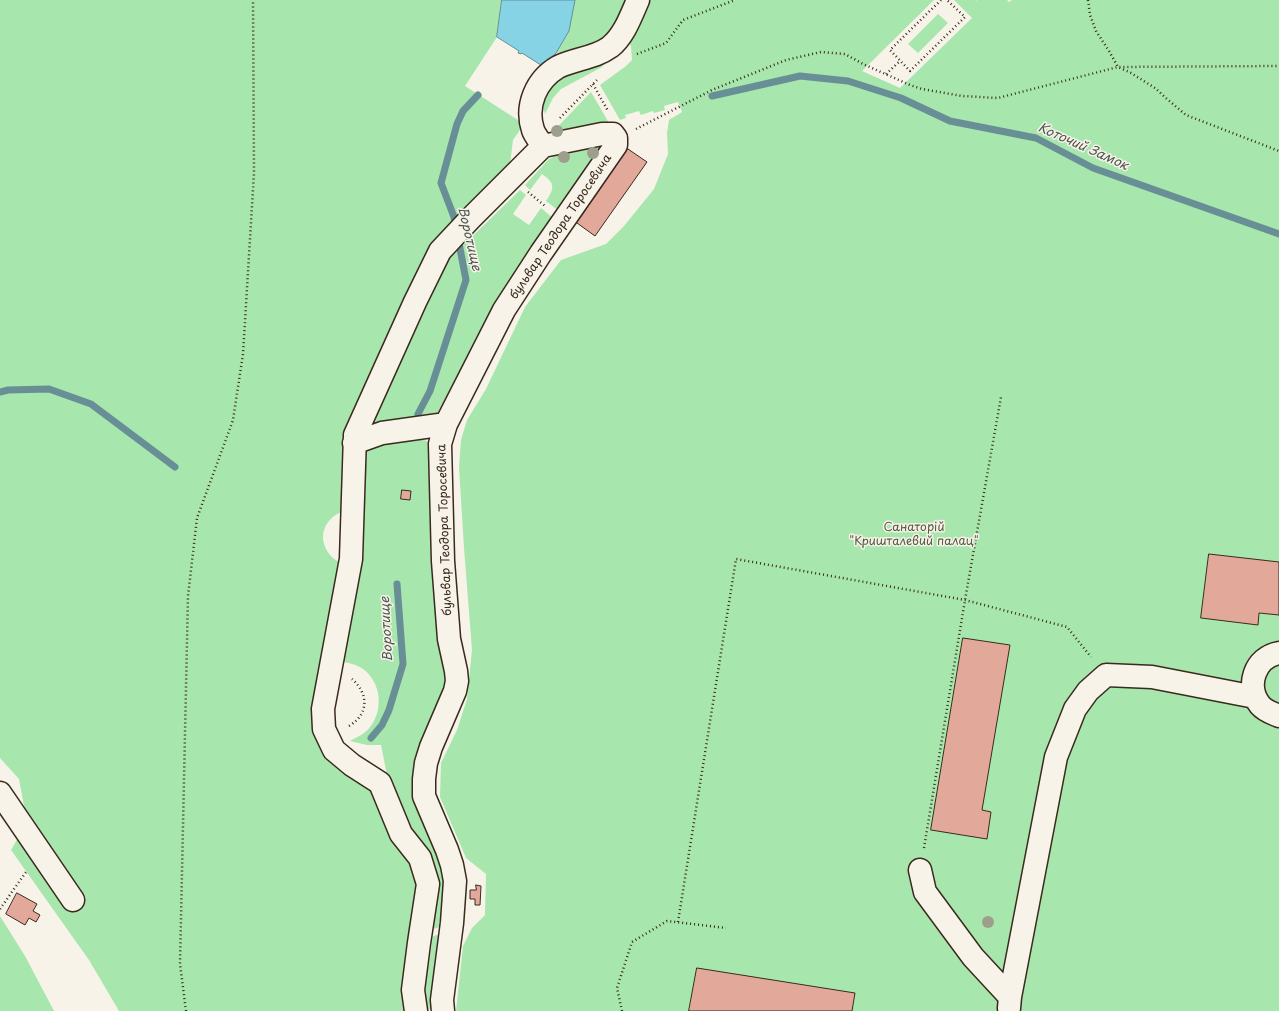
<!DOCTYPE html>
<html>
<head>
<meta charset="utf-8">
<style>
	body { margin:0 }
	canvas { display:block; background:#f7f3e8 }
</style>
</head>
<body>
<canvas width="1279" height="1011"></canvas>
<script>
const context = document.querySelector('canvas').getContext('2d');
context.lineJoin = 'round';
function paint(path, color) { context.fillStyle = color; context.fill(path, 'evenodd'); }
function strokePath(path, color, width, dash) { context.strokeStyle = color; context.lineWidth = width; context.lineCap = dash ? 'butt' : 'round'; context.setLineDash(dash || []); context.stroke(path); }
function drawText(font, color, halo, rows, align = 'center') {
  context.font = font + ' "Playpen Sans",sans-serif'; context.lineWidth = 3; context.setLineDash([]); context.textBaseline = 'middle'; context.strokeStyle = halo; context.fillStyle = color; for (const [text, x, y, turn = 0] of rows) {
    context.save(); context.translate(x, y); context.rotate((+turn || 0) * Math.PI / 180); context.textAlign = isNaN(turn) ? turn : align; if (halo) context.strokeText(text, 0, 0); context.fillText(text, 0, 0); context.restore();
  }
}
const green = new Path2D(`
	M0 0H502L497 37 465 86 524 124 513 140 510 164 430 250 347 433 348 510C324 515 314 540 333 558 336 561 341 562 344 563L317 706 373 787 419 877 409 1011H119L89 960 11 850 27 822 19 779 0 758Z
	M575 0H636L612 34 576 49 556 53 569 31Z
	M641 0H934L862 71 900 88 972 18 954 0H976V1L977 0H1007L1009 2 1012 0H1279V1011H456L463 946 472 928 485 915 486 874 466 858 440 797 441 763 457 730 467 699 472 650 464 548 459 467 461 440 467 420 486 389 525 307 561 260 606 244 624 226 654 189 668 154 667 133 669 120 682 112 678 102 664 106 665 110 654 113 653 111 641 115 639 111 625 115 626 118 620 120 600 85 626 66 632 60 631 46 624 35Z
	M938 14 948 23 918 53 908 44Z
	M610 58 602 67 561 89 553 98 545 114C543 108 544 104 545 99 552 75 590 66 610 58Z
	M591 92 609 123 544 141Z
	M601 145 603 147 559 211 546 201C555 188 555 183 542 174L530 190 525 185 549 159 569 150Z
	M520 190 526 195 513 214 529 225 541 208 554 219 526 260 436 415 373 423 448 260Z
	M417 438 427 441 431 446 450 675 420 748 447 873 443 926 433 929 438 894 433 872 406 826 388 780 381 745H367L350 741C357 737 365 734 370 727 384 710 381 682 363 669 356 664 348 663 340 661L363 452 374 445Z
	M0 916 25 956 54 1011H0Z
	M441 934 432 1001 429 1011 424 995 433 936Z`);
const water = new Path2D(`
	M502 0H575L569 31 556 53 544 67 522 53 521 54 518 53 519 51 497 37Z`);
const stream = new Path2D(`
	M712 96 800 76 848 81 901 98 950 121 1036 138 1093 168 1279 234
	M0 392 8 390 49 389 91 404 175 467
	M418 414 430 391 466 280 454 217 441 183 457 124 463 111 478 95
	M371 738 382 725 389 710 403 664 397 584`);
const building = new Path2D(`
	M628 149 647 162 595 236 577 223Z
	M402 490 411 491 410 500 401 499Z
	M1209 554 1279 562V615L1259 613 1258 625 1201 618Z
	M963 638 1010 645 982 810 991 812 987 839 931 830Z
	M476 885 481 886 480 905H475V899H470V890H476Z
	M17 893 37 904 33 911 40 915 36 922 29 918 25 925 6 914Z
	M697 968 855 993 852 1011H689Z`);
const path = new Path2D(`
	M941 0 890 50 910 71 965 17 947 0
	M1088 0 1090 15 1096 31 1109 51 1118 67 1131 73 1155 88 1167 99 1186 115 1279 151
	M637 54 666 43 683 20 735 0
	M886 74 900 61
	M593 84 608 111
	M560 118 597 80
	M636 129 712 90 786 60 821 52 845 54 863 64 910 85 922 89 962 96 998 98 1118 67 1279 66
	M528 192 545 206
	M349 726C369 714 369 694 352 679
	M924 848 965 600 1001 397
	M0 909 26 872
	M678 922 736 559 965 600 1067 627 1091 657
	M186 1011 180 964 188 596 197 518 233 420 243 354 254 173 253 0
	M622 1011 617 988 632 942 667 921 726 928`);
const minor = new Path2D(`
	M543 146C540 141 535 136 533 130 525 106 536 80 558 67 574 59 595 58 610 47 624 36 631 16 638 0
	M354 443 382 433 446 424
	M1279 653C1255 657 1245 686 1260 705 1265 711 1272 713 1279 716
	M0 793 73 900
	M920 870 925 892 973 957 1010 997 1009 1008
	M1010 997 1056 757 1075 709 1088 691 1106 675 1152 677 1255 697
	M416 1011 413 990 419 943 428 884 420 858 401 834 380 783 352 765 334 750 324 729 323 709 351 559 355 435 415 302 440 251 470 219 543 146 602 134H613L616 138V145L541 253 504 310 446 424 440 444 443 561 449 639 456 671 457 681 455 691 431 747 426 763 424 779V796L447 850 452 865 455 881 452 923 442 1000 443 1011`);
const trees = [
	[557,131],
	[593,153],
	[564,157],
	[988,922]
];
const streetNames = [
	["бульвар Теодора Торосевича",561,227,-56],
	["бульвар Теодора Торосевича",445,530,-92]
];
const parkNames = [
	["Санаторій",914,528],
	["\"Кришталевий палац\"",914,542]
];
const waterNames = [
	["Коточий Замок",1083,147,24],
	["Воротище",469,239,77],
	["Воротище",387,629,-93]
];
paint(green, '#a7e6ad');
paint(water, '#85d3e4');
strokePath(water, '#678f95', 1);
strokePath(stream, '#678f95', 7);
paint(building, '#e2a99b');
strokePath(building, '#3b2a1e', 1);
strokePath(minor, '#3b2a1e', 25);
strokePath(path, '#3b2a1e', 2.5, [1, 3]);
strokePath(minor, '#f7f3e8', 22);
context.fillStyle = '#9e9e8d';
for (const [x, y] of trees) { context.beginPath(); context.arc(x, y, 6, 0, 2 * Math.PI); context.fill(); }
drawText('12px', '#3b2a1e', '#f7f3e8', streetNames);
drawText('12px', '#565942', '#f7f3e8', parkNames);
drawText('italic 13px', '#4e5450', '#f7f3e8', waterNames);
</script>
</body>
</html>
